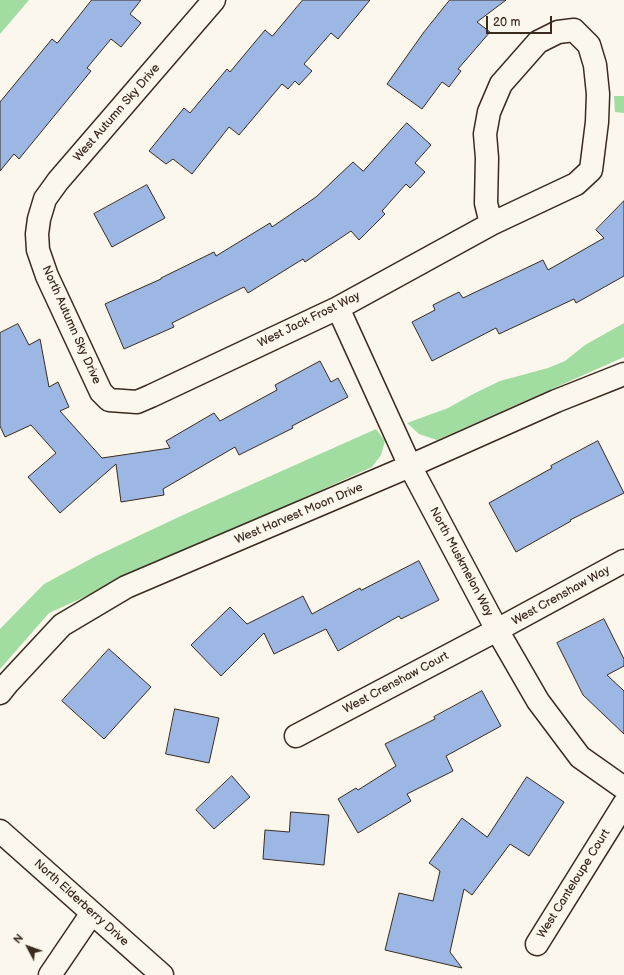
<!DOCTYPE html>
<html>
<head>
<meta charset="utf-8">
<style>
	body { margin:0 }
	#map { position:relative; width:624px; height:975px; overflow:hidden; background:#fbf7ec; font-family:"Balsamiq Sans",sans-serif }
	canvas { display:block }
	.north { position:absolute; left:8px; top:927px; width:40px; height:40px; -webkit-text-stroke:3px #fbf7ec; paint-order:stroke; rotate:311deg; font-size:11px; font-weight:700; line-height:16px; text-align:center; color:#3b2a1e }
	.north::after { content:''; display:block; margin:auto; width:14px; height:18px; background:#3b2a1e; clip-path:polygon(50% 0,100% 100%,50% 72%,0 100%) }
	.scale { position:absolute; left:486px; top:16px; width:66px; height:18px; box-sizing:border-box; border:2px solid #3b2a1e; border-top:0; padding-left:5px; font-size:12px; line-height:14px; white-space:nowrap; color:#3b2a1e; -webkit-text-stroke:3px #fbf7ec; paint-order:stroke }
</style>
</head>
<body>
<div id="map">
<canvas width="624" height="975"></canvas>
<div class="north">N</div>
<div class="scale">20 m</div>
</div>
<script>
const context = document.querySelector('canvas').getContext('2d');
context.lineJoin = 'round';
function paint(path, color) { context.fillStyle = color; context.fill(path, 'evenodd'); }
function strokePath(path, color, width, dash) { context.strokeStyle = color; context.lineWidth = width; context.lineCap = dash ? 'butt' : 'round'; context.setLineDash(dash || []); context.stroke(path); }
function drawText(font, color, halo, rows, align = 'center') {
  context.font = font + ' "Balsamiq Sans",sans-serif'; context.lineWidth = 3; context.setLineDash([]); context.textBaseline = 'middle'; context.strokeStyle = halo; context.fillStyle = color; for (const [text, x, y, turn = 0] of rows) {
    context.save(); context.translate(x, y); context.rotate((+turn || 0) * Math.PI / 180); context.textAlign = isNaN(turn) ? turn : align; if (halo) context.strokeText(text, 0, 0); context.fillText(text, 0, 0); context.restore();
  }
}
const green = new Path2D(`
	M0 0H29L0 34Z
	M614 96H624V113L615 112Z
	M624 323V357L437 440 419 434 407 423 448 408 475 393 500 381 548 368 565 361 585 345Z
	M376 429 385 441 381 455 372 467 49 613 0 669V629L44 584 96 556 183 515Z`);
const building = new Path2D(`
	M92 0H141L130 14 141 23 121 47 111 39 87 68 91 71 19 159 14 154 0 171V102L52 39 57 43Z
	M303 0H370L338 39 331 33 304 64 312 71 299 85 295 81 288 89 282 84 239 135 229 127 192 174 173 159 166 164 149 151 184 108 190 113 227 69 230 72 265 30 272 36Z
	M450 0H506L477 22 490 32 458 69 461 71 449 87 442 82 422 109 387 84 424 32Z
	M407 123 431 145 415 163 425 172 410 188 406 184 382 211 385 214 359 240 351 231 305 262 303 259 248 293 244 287 172 323 174 327 124 349 105 304 161 279V278L214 252 216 256 270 223 272 227 316 197 353 162 363 171Z
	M147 185 165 218 112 247 94 214Z
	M624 201V276L576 303 574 299 499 334 496 328 432 361 412 322 435 310 433 305 459 292 463 298 543 260 548 270 604 238 596 230Z
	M18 324 29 345 40 339 49 387 58 382 69 407 60 411 102 458 170 448 166 441 214 413 220 421 277 390 275 385 320 361 331 382 338 378 348 397 292 426 293 428 239 455 235 447 163 489 164 495 121 502 116 464 60 513 28 477 56 453 31 425 5 437 0 426V333Z
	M598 441 624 493 570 520 571 521 516 552 489 503 552 468 551 466Z
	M419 561 439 600 401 619 399 616 338 651 326 629 274 654 264 633 221 676 191 645 230 607 247 624 303 596 312 614 360 588 361 590Z
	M604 619 624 659V666L607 675 624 691V734L583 695 557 643Z
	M109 649 151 687 104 739 62 701Z
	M482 691 501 726 446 756 453 771 407 794 411 801 358 833 338 799 356 788 358 790 396 766 385 744 435 719 434 717Z
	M175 709 219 718 209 763 166 754Z
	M232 776 250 797 214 829 196 810Z
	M527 777 564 802 529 856 510 844 472 895 464 889 450 952 462 968 385 950 399 893 433 901 440 871 429 863 462 818 487 837Z
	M291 812 329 815 324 865 263 859 265 830 289 832Z`);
const street = new Path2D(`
	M214 0 58 181 45 199 39 219 37 234 38 250 47 276 101 392 109 400 137 402 151 396 338 308 491 224 576 184 591 170 597 122 598 94 595 65 589 45 574 30 558 32 538 42 501 84 489 112 485 134 487 158 486 203 491 224
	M338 308 410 466 497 630 538 701 580 757 624 788
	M0 693 8 683 62 625 126 587 410 466 556 401 624 374
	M296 736 497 630 624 561
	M0 831 162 975
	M537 944 624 804
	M50 975 92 913`);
const streetNames = [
	["West Autumn Sky Drive",117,113,-49],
	["West Jack Frost Way",309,320,-26],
	["North Autumn Sky Drive",71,325,66],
	["West Harvest Moon Drive",299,514,-23],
	["North Muskmelon Way",461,562,62],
	["West Crenshaw Way",561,596,-29],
	["West Crenshaw Court",396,683,-28],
	["West Canteloupe Court",574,884,-58],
	["North Elderberry Drive",81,903,42]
];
paint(green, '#a1dca1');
paint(building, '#9cb7e3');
strokePath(building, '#3b2a1e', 1);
strokePath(street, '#3b2a1e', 25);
strokePath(street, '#fbf7ec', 22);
drawText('12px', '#3b2a1e', '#fbf7ec', streetNames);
</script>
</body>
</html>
